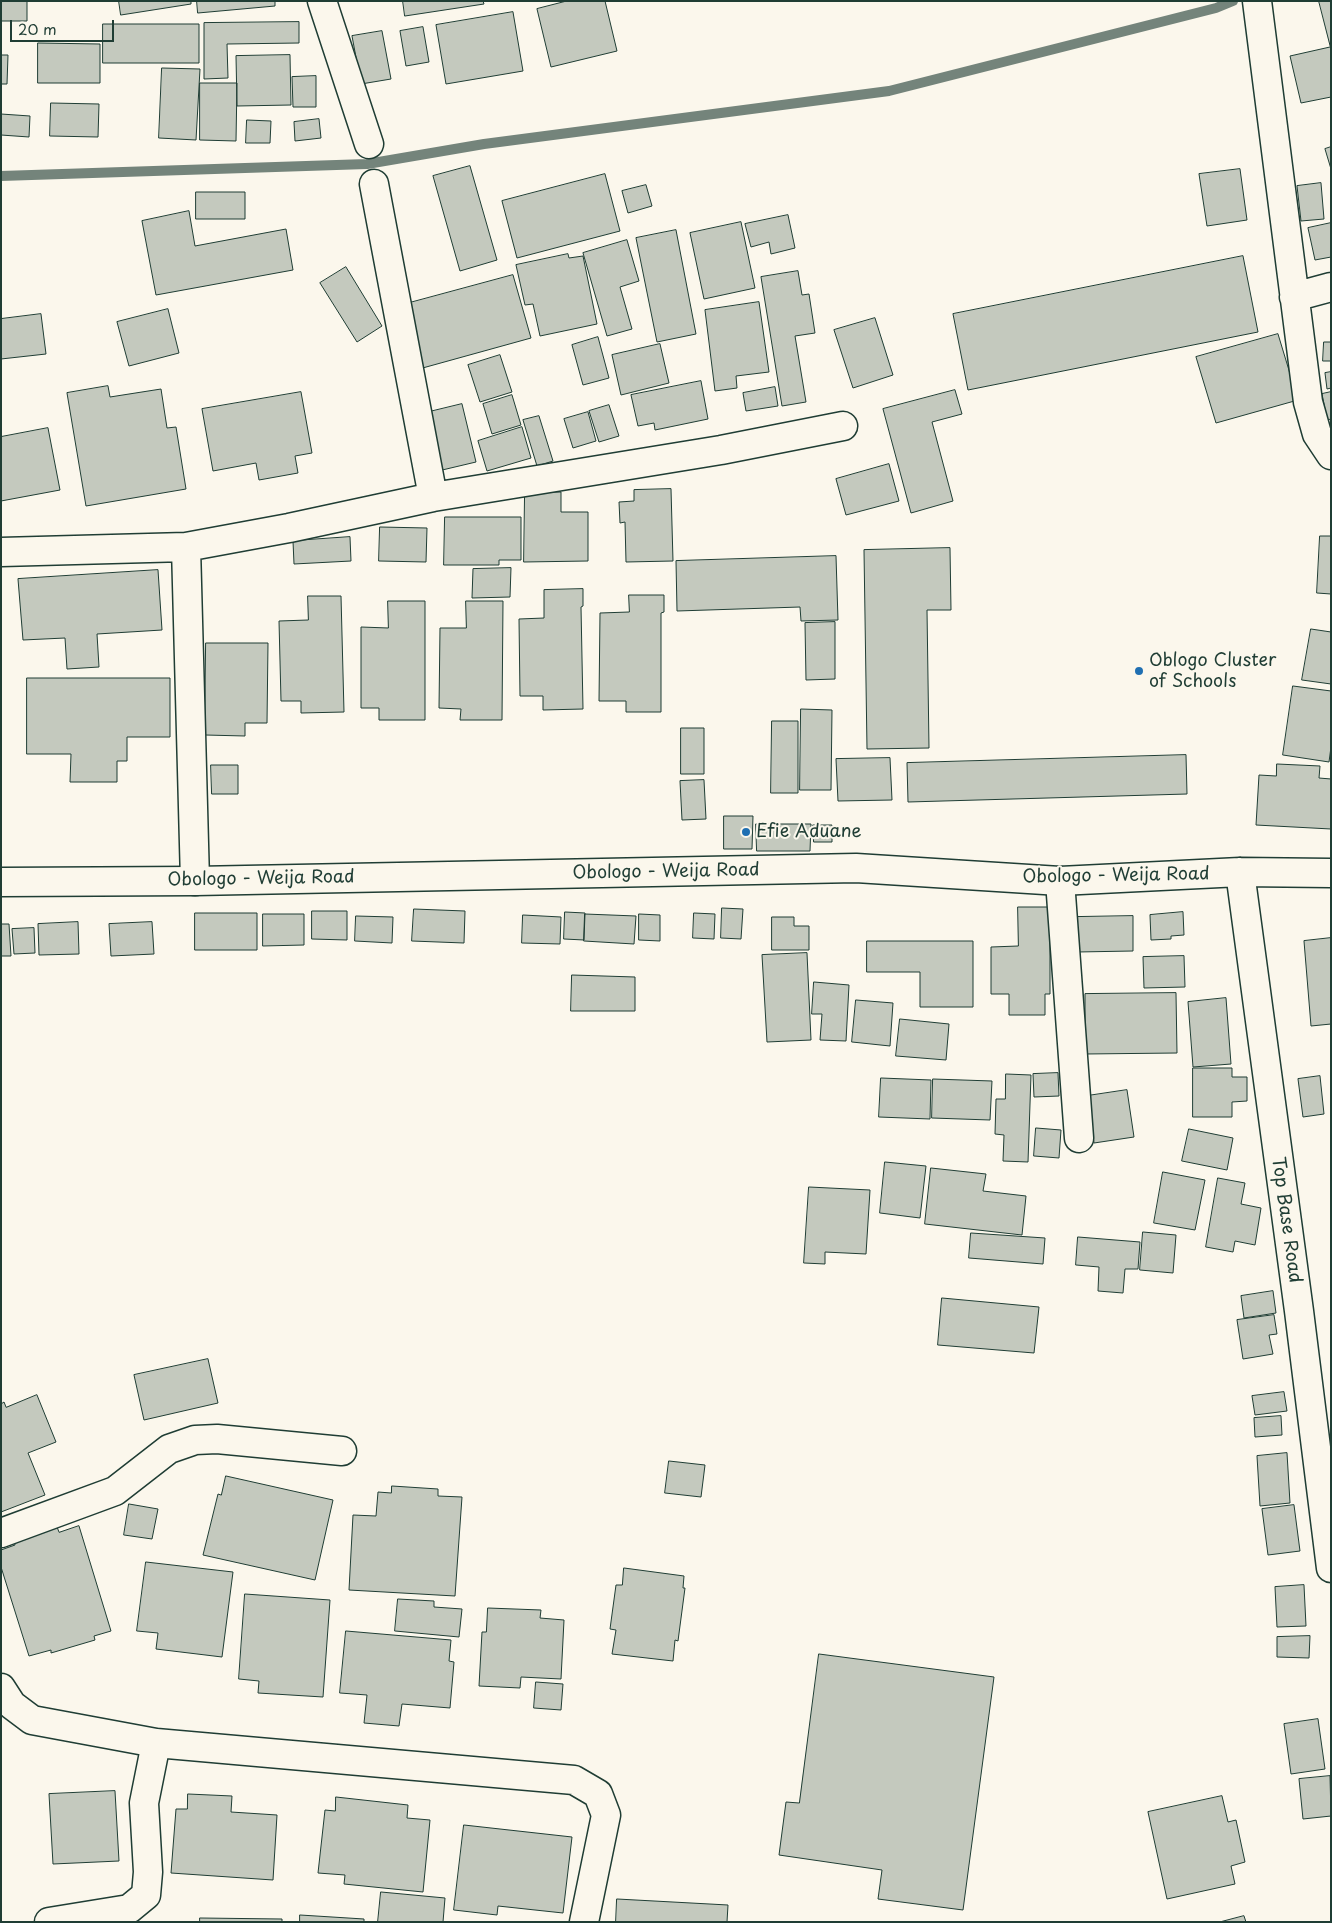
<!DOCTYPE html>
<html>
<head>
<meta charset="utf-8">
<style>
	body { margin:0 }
	#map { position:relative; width:1332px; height:1923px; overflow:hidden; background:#fbf7ec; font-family:"Playpen Sans",sans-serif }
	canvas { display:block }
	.frame { position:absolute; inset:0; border:2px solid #1f3d34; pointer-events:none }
	.scale { position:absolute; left:10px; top:20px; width:104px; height:22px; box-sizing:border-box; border:2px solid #1f3d34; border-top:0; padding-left:6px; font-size:15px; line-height:18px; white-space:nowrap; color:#1f3d34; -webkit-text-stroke:4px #fbf7ec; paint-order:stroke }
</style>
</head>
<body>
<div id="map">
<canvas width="1332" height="1923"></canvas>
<div class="frame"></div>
<div class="scale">20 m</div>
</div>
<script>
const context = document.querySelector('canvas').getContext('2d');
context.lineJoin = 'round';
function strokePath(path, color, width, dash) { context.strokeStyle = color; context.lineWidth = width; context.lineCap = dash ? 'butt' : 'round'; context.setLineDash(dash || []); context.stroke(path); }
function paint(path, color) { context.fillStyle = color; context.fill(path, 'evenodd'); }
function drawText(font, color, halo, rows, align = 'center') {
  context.font = font + ' "Playpen Sans",sans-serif'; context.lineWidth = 4; context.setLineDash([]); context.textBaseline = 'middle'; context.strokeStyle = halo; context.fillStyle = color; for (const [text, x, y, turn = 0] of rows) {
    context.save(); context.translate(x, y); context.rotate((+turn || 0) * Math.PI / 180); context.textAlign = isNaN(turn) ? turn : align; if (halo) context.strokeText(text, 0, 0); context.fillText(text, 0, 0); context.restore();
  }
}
const stream = new Path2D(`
	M1 176 367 164 484 144 889 91 1216 8 1233 1`);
const building = new Path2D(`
	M1 1H27V21H1Z
	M119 1H191V4L121 15Z
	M197 1H275V6L198 13Z
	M403 1H483L484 4 405 16Z
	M567 1H605L617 51 551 67 537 9Z
	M1319 1H1331V97L1301 103 1290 56 1330 47Z
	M513 12 523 71 446 84 436 25Z
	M299 22V43L227 44 228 78 204 79V23Z
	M103 24H199V63H103Z
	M423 27 429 62 406 66 400 31Z
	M382 31 391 79 361 84 352 36Z
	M38 43 100 44V83H38Z
	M1 55H8L7 84H1Z
	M290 55 291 105 237 106 236 56Z
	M162 68 200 69 196 140 159 138Z
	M316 76V107H293L292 77Z
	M200 83H237L236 141 200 140Z
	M51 103 99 104 98 137 50 136Z
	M1 114 30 116 29 137 1 135Z
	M319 119 321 138 295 141 294 122Z
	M247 120 271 121 270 143H246Z
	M1331 147V169L1325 149Z
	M470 166 497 260 460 271 433 176Z
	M1240 169 1247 220 1207 226 1199 174Z
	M605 174 620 231 517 258 502 201Z
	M1321 183 1324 219 1301 221 1297 186Z
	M646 185 652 206 628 213 622 191Z
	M196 192H245V219H196Z
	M189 211 195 246 286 229 293 270 156 295 142 221Z
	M788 215 795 248 771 254 769 242 751 247 745 224Z
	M741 222 755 288 704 299 690 233Z
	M1331 223V257L1315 260 1308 228Z
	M676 230 696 334 657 342 636 238Z
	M627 240 639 281 620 287 632 329 607 336 583 253Z
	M568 254 569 258 583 256 597 324 540 336 533 304 525 305 516 265Z
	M1243 256 1258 332 968 390 953 314Z
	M346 267 382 326 357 342 320 283Z
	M798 271 802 295 809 294 815 333 795 336 806 402 782 406 761 277Z
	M513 275 531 338 419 369 402 305Z
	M759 302 769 372 736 376 737 388 715 391 705 310Z
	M168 309 179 353 129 366 117 322Z
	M41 314 46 354 1 359V319Z
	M875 318 893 375 853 388 834 330Z
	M1278 334 1298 400 1216 423 1196 357Z
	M598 337 609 378 583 385 572 345Z
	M1324 342H1331V361H1323Z
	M660 344 669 383 621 395 612 355Z
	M500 355 512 392 480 402 468 365Z
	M1331 372V388L1327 389 1325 373Z
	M701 381 708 419 655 430 654 423 638 426 631 395Z
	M108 386 110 397 161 389 167 428 176 427 186 489 86 506 67 393Z
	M775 387 778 406 746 411 743 393Z
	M955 390 962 414 932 422 953 501 911 513 883 409Z
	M301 392 312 453 295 456 298 473 259 480 256 463 213 471 202 409Z
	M1331 392V419L1327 420 1322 394Z
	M512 395 521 425 492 434 483 404Z
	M462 404 476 462 438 471 425 413Z
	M609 405 619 436 599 442 589 411Z
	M588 412 596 441 573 448 564 419Z
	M539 416 553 461 537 466 523 420Z
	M522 427 531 458 487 471 478 441Z
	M48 428 60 490 1 501V437Z
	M889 464 899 501 846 515 836 479Z
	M671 489 673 561 626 562 625 522 620 523 619 502 634 501V490Z
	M525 492H561V512H588V561L524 562Z
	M445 517H521V560H499V565H444Z
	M380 527 427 528 426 562 379 561Z
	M1320 536H1331V594L1317 593Z
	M350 537 351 561 294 564 293 541Z
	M950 548 951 610H927L929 748 867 749 864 550Z
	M836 556 838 620 801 621 800 607 677 611 676 561Z
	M511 568 510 597 472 598 473 569Z
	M158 570 162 630 97 634 99 667 67 669 65 638 23 640 18 579Z
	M583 589V606L581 607 583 709 543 710V696H520L519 619 544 618V590Z
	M629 595H664V612L661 613V712H626V701H599L600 613 629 612Z
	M308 596H341L344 712 301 713V701H281L279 621 308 620Z
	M388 601H425V720H379V708H361V627L388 628Z
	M466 601H503L502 720H460L461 709 439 708 440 628H466Z
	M835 622V679L806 680 805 623Z
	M1311 629 1331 632V684L1302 680Z
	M206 643H268L267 723H245V736L205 735Z
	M27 678H170V737H127V761H117V782H70L71 754H27Z
	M1293 686 1331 691V747L1329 762 1283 755Z
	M801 709 832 710 831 790H800Z
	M772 721H798V793H771Z
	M681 728H704V774H681Z
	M1186 755 1187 794 908 802 907 763Z
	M890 758 892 800 838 801 836 759Z
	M1277 764 1320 766 1319 778 1331 779V829L1256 825 1259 775 1276 776Z
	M211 765H238V794H212Z
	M704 780 706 819 682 820 680 781Z
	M724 816H753L752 849H724Z
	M756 824H811L810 851H757Z
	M813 825H832V842H814Z
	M1018 907H1050V994H1045V1015H1009V994H991V947L1018 946Z
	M722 908 743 909 741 939 721 938Z
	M414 909 465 911 464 943 412 941Z
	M312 911H347V940L312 939Z
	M565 912 585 913 584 940 564 939Z
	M1183 912 1184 935 1171 936V939L1151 940 1150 915Z
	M195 913H257V950H195Z
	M694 913 715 914 714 939 693 938Z
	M263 914H304V945L263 946Z
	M585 914 636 916 634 944 584 941Z
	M639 914 660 915V941L639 940Z
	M523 915 561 917 560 944 522 943Z
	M356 916 393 917 392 943 355 941Z
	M1133 916V951L1077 952 1076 917Z
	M772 917H794V926H809V950H772Z
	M78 922 79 954 39 955 38 924Z
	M152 922 154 954 111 956 109 924Z
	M1 924H9L11 956H1Z
	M34 928 35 953 14 954 12 929Z
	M1331 938V1024L1311 1026 1304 941Z
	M867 941H973V1007H920V972H867Z
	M807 953 811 1040 767 1042 762 955Z
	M1184 956 1185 987 1144 988 1143 957Z
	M572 975 635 977V1011H571Z
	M814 982 849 985 846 1041 820 1040 822 1014H812Z
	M1176 993 1177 1053 1085 1054V994Z
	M1226 998 1231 1064 1193 1067 1188 1002Z
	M856 1000 893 1003 890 1046 852 1042Z
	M900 1019 949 1024 946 1060 896 1056Z
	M1193 1068H1232V1077H1247V1101L1232 1102V1117H1193Z
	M1058 1073 1059 1096 1034 1097 1033 1074Z
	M1006 1074 1031 1075 1028 1162 1003 1161 1004 1135 995 1134 996 1099H1005Z
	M1320 1076 1324 1114 1303 1117 1298 1079Z
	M881 1078 931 1080 930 1119 879 1117Z
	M933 1079 992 1081 990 1120 932 1118Z
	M1127 1090 1134 1137 1094 1143 1087 1096Z
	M1036 1128 1061 1130 1059 1158 1034 1156Z
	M1189 1129 1233 1138 1227 1170 1182 1161Z
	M885 1162 926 1166 920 1218 880 1213Z
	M931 1168 986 1174 983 1191 1026 1196 1022 1235 925 1224Z
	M1163 1172 1205 1180 1195 1230 1154 1223Z
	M1218 1178 1245 1183 1241 1204 1261 1208 1255 1245 1235 1241 1233 1252 1206 1247Z
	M809 1187 870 1190 866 1254 825 1252V1264L804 1263Z
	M1143 1232 1176 1235 1173 1273 1140 1270Z
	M971 1233 1045 1238 1043 1264 969 1258Z
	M1078 1237 1140 1242 1138 1269H1125L1123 1293 1098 1291 1099 1267 1076 1265Z
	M1273 1291 1276 1313 1244 1318 1241 1296Z
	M942 1298 1039 1307 1034 1353 938 1345Z
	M1274 1315 1277 1334 1269 1335 1273 1354 1243 1359 1237 1320Z
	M208 1359 218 1403 144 1420 134 1375Z
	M1284 1392 1287 1411 1255 1415 1252 1396Z
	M37 1395 56 1442 28 1453 45 1495 1 1512V1404L4 1402 6 1407Z
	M1281 1416 1282 1435 1255 1437 1254 1418Z
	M1287 1453 1290 1503 1260 1506 1257 1456Z
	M669 1461 705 1465 701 1497 665 1493Z
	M226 1476 333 1500 315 1580 203 1555 218 1494 221 1495Z
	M392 1486 438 1489V1496L462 1497 455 1596 349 1590 353 1515 376 1516 378 1492 391 1493Z
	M129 1504 158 1509 152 1539 124 1535Z
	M1294 1505 1300 1551 1268 1555 1262 1509Z
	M79 1526 111 1631 94 1636 95 1640 51 1653V1650L29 1656 1 1567V1550L15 1545 14 1540 57 1527 59 1532Z
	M146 1562 233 1572 222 1657 156 1649 158 1633 137 1631Z
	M624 1568 684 1576 683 1588H685L678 1641 675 1640 673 1661 612 1654 616 1630 610 1629 616 1585H622Z
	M1304 1585 1306 1626 1277 1627 1275 1587Z
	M245 1594 330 1600 323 1697 258 1693 259 1681 239 1679Z
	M398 1599 434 1601V1607L462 1609 459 1637 395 1631Z
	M488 1608 541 1610 540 1618 564 1620 561 1679 521 1677 520 1688 479 1686 482 1632H486Z
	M346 1631 451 1640 449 1661 454 1662 450 1708 402 1704 399 1726 364 1723 367 1695 340 1693Z
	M1310 1636 1309 1658 1277 1657V1637Z
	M819 1654 994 1677 963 1910 878 1899 882 1870 779 1855 786 1802 799 1803Z
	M536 1682 563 1684 561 1710 534 1708Z
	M1318 1719 1325 1769 1291 1774 1284 1724Z
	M1330 1776 1331 1816 1303 1819 1299 1779Z
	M115 1791 119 1861 53 1864 49 1794Z
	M188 1794 232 1796 231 1812 277 1815 273 1880 171 1873 176 1809H187Z
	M1222 1796 1228 1822 1236 1820 1245 1862 1231 1866 1235 1884 1167 1899 1148 1812Z
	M336 1797 408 1805 407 1818 430 1820 423 1892 344 1884 345 1875 318 1873 325 1810 335 1811Z
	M464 1825 572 1837 563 1913 498 1906 497 1915 454 1910Z
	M381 1892 445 1898 443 1922H378Z
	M617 1899 728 1905 727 1922H616Z
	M300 1915 364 1919V1922H300Z
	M1244 1916 1246 1922H1220Z
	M200 1918 282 1919V1922H200Z`);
const minor = new Path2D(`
	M322 1 369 144
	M1257 1 1308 402 1317 434 1331 455
	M374 184 433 497
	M1294 297 1331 287
	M186 547 195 881
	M1 552 186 547 289 528 433 497 721 450 843 426
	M1060 881 1079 1138
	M1 1533 115 1491 169 1449 195 1440 217 1439 342 1451
	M1 1688 12 1705 32 1720 156 1743 574 1780 598 1794 606 1815 584 1922
	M49 1922 129 1909 146 1895 148 1872 144 1803 156 1743`);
const tertiary = new Path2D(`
	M1240 872 1299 1311 1331 1568
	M1 882 195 881 856 868 1060 881 1240 872 1331 873`);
const markers = [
	[1139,671,5,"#1f6fb2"],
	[746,832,5,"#1f6fb2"]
];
const poiNames = [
	["Oblogo Cluster",1149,661],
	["of Schools",1149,682],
	["Efie Aduane",756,832]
];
const streetNames = [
	["Obologo - Weija Road",666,872,-1],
	["Obologo - Weija Road",1116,876,-1],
	["Obologo - Weija Road",261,879,-1],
	["Top Base Road",1286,1220,82]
];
strokePath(stream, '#74847b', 10);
paint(building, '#c4c9be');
strokePath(building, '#1f3d34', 1);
strokePath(minor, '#1f3d34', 31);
strokePath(tertiary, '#1f3d34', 31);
strokePath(minor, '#fbf7ec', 28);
strokePath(tertiary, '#fbf7ec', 28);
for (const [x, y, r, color] of markers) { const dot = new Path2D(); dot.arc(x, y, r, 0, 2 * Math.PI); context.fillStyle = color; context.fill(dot); strokePath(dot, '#fbf7ec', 2); }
drawText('18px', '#1f3d34', '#fbf7ec', poiNames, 'left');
drawText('18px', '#1f3d34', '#fbf7ec', streetNames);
</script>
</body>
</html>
